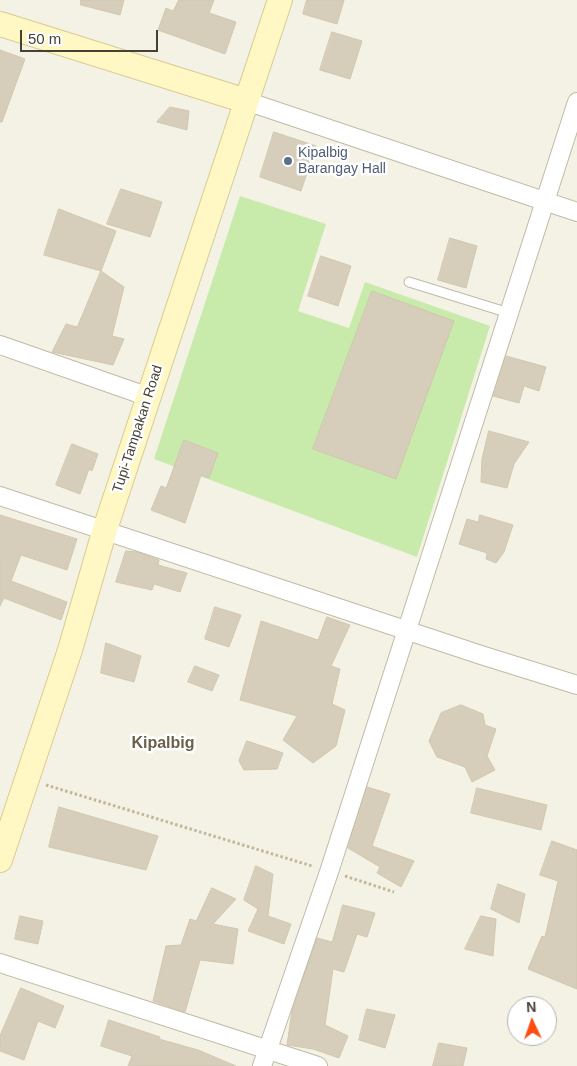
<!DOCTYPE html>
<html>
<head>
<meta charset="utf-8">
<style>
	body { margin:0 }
	#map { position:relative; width:577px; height:1066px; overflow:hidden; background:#f4f1e5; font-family:Arial,sans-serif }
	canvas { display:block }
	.north { position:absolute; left:507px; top:996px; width:50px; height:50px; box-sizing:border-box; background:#fff; border:1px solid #b5b3ae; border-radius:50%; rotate:357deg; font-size:14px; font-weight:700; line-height:20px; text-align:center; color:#474134 }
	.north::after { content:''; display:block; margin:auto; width:18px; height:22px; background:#ff4e11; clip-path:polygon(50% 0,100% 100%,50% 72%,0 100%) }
	.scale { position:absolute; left:20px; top:30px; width:138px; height:22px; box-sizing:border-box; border:2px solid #474134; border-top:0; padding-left:6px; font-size:15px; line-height:18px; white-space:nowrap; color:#474134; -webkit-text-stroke:4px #fff; paint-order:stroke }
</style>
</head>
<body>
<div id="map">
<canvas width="577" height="1066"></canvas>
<div class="north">N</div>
<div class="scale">50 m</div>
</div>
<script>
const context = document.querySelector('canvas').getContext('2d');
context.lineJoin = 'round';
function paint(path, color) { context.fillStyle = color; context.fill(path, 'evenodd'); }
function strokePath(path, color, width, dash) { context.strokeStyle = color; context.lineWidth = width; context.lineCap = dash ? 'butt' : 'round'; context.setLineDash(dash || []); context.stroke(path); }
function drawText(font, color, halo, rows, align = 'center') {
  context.font = font + ' Arial,sans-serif'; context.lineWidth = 5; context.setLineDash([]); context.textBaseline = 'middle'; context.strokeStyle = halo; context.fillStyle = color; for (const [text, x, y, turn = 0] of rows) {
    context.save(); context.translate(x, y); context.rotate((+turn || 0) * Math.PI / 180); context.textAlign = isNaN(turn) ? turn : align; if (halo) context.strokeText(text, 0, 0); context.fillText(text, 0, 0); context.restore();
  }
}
const green = new Path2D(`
	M240 196 326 224 298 311 349 328 365 282 490 326 417 557 154 459Z`);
const building = new Path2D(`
	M81 0H124L120 15 81 5Z
	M179 0H214L209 13 236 22 225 54 158 30 166 8 173 11Z
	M307 0H344L337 24 303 14Z
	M332 32 362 41 350 79 320 70Z
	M0 50 25 59 2 122H0Z
	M170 107 189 111 187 130 157 122Z
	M274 132 316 146 301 191 260 177Z
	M121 189 162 202 150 237 107 224Z
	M59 209 116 231 101 271 44 255Z
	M450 238 477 246 466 288 438 280Z
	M321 256 351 266 338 306 308 296Z
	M101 271 124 287 112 336 124 339 113 365 52 352 66 324 77 327Z
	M372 291 454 321 396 479 313 449Z
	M506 356 546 367 539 391 524 386 519 403 493 396Z
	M489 431 529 442 514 464 507 488 481 482 482 459Z
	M184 440 218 453 209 478 201 475 185 523 151 510 161 486 166 488Z
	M72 444 98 454 92 471 89 469 80 494 56 485Z
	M0 515 77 539 67 570 21 555 11 581 67 602 61 620 4 598 0 606Z
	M480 515 513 525 504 552 496 563 486 559 487 553 459 544 467 519 478 522Z
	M126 551 137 552 159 560 158 565 187 573 180 592 154 584 152 590 116 582Z
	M215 607 241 615 229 647 205 639Z
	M327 617 350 625 331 666 340 669 332 704 345 710 336 746 313 763 283 740 297 716 240 700 261 621 318 640Z
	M106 643 141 656 134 682 101 673Z
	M195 666 219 675 212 691 188 682Z
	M461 705 483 714 485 725 496 729 487 756 495 770 472 782 465 767 437 757 429 741 441 713Z
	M247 741 283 753 277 769 244 770 239 761Z
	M367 787 390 794 372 846 414 861 401 887 377 873 380 867 348 848Z
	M477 788 547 805 541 830 471 813Z
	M59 807 158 836 146 870 49 847Z
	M552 841 577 850V989L528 969 542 936 545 937 558 881 540 875Z
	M256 866 273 874 268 916 291 924 284 944 248 931 258 909 244 900Z
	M498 884 525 894 519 923 491 909Z
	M212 888 236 899 213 924 238 929 233 964 200 960 185 1012 153 1001 166 946 181 945 190 919 196 921Z
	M343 905 375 913 367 937 357 934 344 972 333 969 325 1025 348 1036 339 1058 313 1049 287 1045 292 1011 317 938 332 942Z
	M20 916 43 921 38 944 15 939Z
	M481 916 496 919 493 956 465 949Z
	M21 988 64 1006 55 1028 38 1021 24 1060 0 1051V1036Z
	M367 1009 395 1015 385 1048 359 1040Z
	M109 1020 160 1037 159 1039 198 1050 236 1066H128L132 1056 101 1046Z
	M439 1043 467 1048 463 1066H433Z`);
const path = new Path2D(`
	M46 785 312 866
	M345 876 394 892`);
const lane = new Path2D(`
	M409 282 509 313`);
const street = new Path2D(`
	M246 101 577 212
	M0 345 149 397
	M0 496 481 655 577 685
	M0 963 318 1066
	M262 1066 329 872 577 102`);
const secondary = new Path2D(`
	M0 24 246 101
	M0 860 70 650 105 529 280 0`);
const markers = [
	[288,161,5,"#5c6f8a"]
];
const serviceNames = [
	["Kipalbig",298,153],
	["Barangay Hall",298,169]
];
const streetNames = [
	["Tupi-Tampakan Road",138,429,-72]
];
const quarterNames = [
	["Kipalbig",163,744]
];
paint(green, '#c8ebac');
paint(building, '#d6ceba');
strokePath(building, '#d1c7ad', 1);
strokePath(lane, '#c0baa7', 11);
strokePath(street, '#c0baa7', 20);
strokePath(secondary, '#d7cc92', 26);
strokePath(path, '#c2b898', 3, [2.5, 2.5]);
strokePath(lane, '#fff', 9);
strokePath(street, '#fff', 18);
strokePath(secondary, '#fff7c4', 24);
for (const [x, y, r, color] of markers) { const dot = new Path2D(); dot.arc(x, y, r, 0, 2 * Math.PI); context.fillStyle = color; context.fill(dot); strokePath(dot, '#fff', 2); }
drawText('14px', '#4e5e75', '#fff', serviceNames, 'left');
drawText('14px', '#474134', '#fff', streetNames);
drawText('bold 16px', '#6a614b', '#fff', quarterNames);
</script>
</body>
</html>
